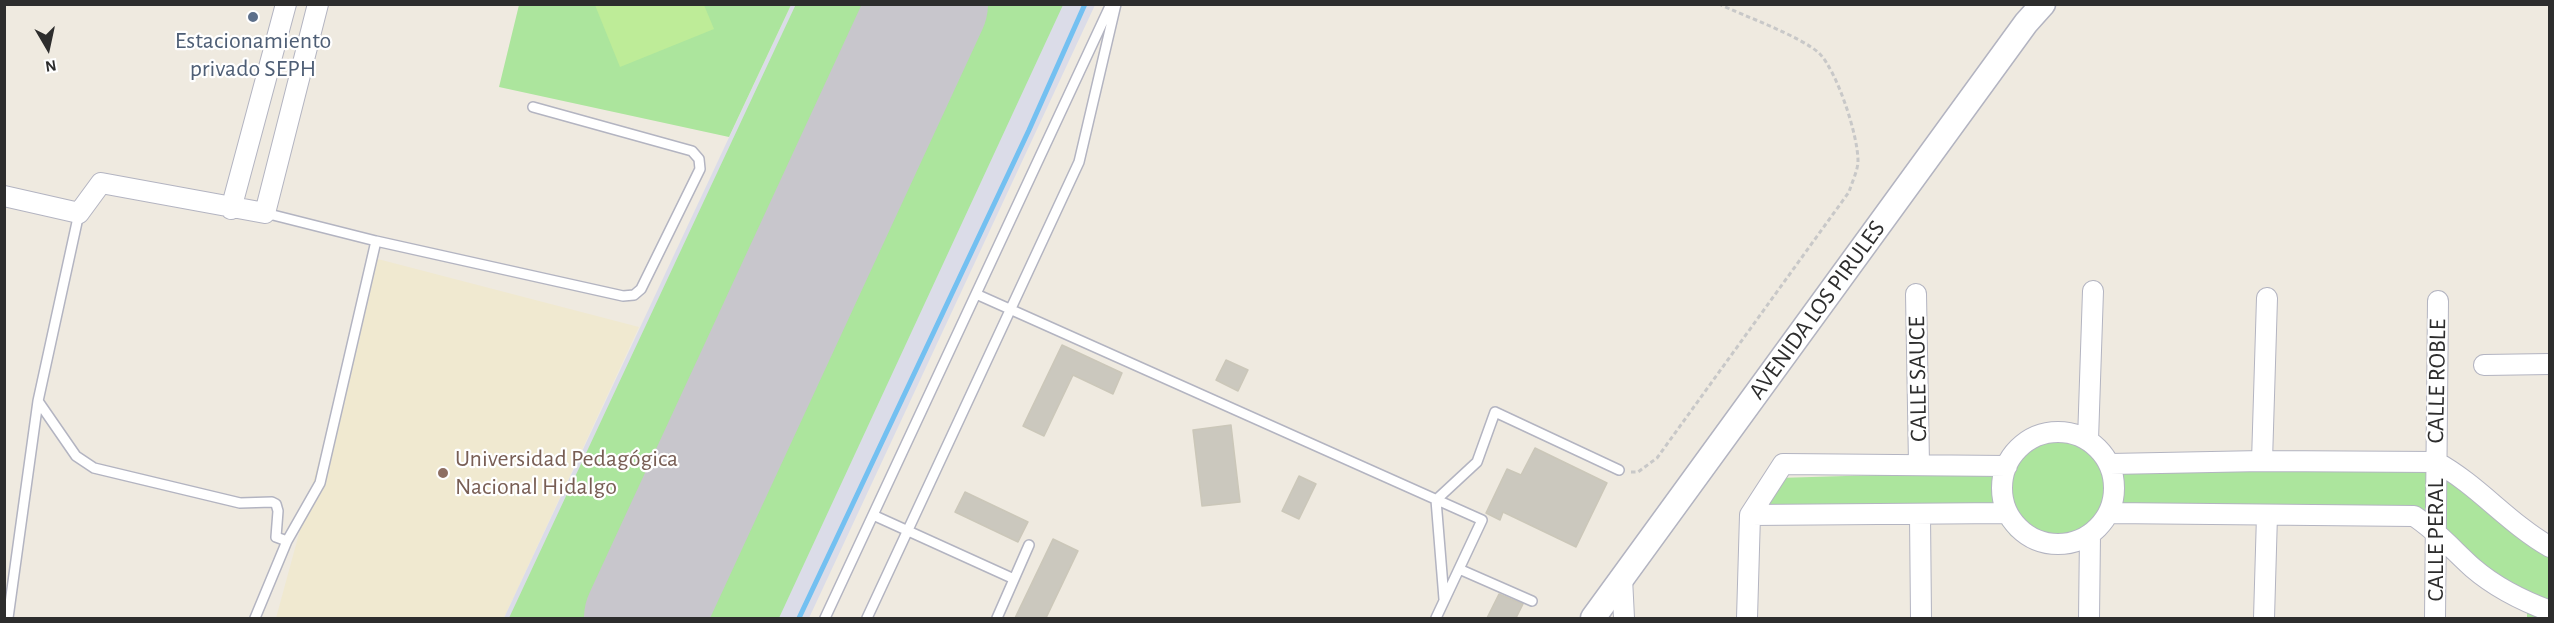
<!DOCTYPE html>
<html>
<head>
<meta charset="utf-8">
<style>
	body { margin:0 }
	#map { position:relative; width:2554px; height:623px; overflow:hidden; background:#efeae0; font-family:"Alegreya Sans",sans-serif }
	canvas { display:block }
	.frame { position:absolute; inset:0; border:6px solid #2d2d2d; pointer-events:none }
	.north { position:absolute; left:18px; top:18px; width:60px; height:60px; -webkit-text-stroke:4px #fff; paint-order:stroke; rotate:171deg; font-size:16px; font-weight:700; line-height:24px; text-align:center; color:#2d2d2d }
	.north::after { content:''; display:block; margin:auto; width:21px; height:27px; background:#2d2d2d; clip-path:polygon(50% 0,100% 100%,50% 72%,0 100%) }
</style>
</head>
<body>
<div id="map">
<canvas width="2554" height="623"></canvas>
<div class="frame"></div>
<div class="north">N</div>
</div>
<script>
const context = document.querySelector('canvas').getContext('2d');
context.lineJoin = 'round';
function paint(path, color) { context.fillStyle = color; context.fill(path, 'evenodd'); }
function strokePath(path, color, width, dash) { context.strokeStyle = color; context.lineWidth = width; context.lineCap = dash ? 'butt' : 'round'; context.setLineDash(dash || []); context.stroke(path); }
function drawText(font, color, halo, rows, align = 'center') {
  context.font = font + ' "Alegreya Sans",sans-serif'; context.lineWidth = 4.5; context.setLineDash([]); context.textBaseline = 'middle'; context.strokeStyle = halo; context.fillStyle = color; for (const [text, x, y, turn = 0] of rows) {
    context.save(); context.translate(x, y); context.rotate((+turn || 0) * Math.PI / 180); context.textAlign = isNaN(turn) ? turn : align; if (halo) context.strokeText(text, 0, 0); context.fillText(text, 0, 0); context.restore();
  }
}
const education = new Path2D(`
	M374 258 639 327 504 618H276Z`);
const airport = new Path2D(`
	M791 5H1095L809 618H504Z`);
const green = new Path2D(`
	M796 4 889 5 605 618H509Z
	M968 4 1063 5 779 618H683Z
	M519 5H791L729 137 499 87Z
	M2057 433C2082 441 2089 445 2104 466L2433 459 2549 548V618H2527V602L2421 515 2104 517 2083 541 2059 550 2034 548 2011 536 1996 517 1756 511 1778 478 1913 474 1995 468C2016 440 2024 436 2057 433Z`);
const pitch = new Path2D(`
	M595 5H704L714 29 620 67Z`);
const stream = new Path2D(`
	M799 618 1029 130 1085 4`);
const runway = new Path2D(`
	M644 618 928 4`);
const building = new Path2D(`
	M1062 345 1122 373 1113 394 1073 375 1044 436 1023 426Z
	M1226 360 1248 370 1238 391 1216 380Z
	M1231 425 1240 502 1202 506 1193 430Z
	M1535 448 1607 483 1576 547 1503 512 1500 520 1486 513 1507 469 1521 475Z
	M1299 476 1316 484 1299 519 1282 511Z
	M965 492 1028 522 1018 542 955 512Z
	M1053 539 1078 551 1046 618H1015Z
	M1499 594 1523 604 1516 618H1487Z`);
const path = new Path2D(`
	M1631 472H1638L1657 458 1849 192C1852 182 1858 170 1858 161 1858 135 1837 71 1819 53 1800 36 1744 16 1719 4`);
const service = new Path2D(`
	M376 241 623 296 634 295 641 289 700 169 699 159 692 151 533 107
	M976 294 1482 520 1436 618
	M38 401 76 456 94 468 240 503 272 502 276 504 278 511 276 537 287 541
	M873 515 1014 579
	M1459 569 1532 601
	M1444 599 1436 500 1477 462 1495 412 1619 470
	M8 618 38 401 79 213
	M255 618 287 541 320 483 376 241 265 213
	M825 618 1111 4
	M867 618 1079 162 1116 4
	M997 618 1029 545`);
const minor = new Path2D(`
	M4 196 79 213 101 183 265 213 318 4
	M231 209 286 4
	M1916 294 1919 464
	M2484 365 2550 364
	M2002 488a56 56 0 1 1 112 0a56 56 0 1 1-112 0Z
	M2088 440 2093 291
	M2262 461 2267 298
	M2110 464 2262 461 2436 462C2478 485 2508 523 2550 547
	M2007 466 1783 464 1750 515 2007 513
	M2110 513 2414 516C2437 531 2453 550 2473 568 2495 587 2523 601 2550 611
	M1920 515 1921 618
	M1622 578 1624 618
	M1747 618 1750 515
	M2089 618 2090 535
	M2264 618 2267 515
	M2435 618 2438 301`);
const tertiary = new Path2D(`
	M1593 618 2026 23 2043 4`);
const markers = [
	[253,17,6,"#5c6f8a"],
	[443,473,6,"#8d6e63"]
];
const serviceNames = [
	["Estacionamiento",253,41],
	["privado SEPH",253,69]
];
const streetNames = [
	["AVENIDA LOS PIRULES",1817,310,-54],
	["CALLE SAUCE",1918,379,-91],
	["CALLE ROBLE",2437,381,-89],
	["CALLE PERAL",2436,540,-90]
];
const educationNames = [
	["Universidad Pedagógica",455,459],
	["Nacional Hidalgo",455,487]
];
paint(education, '#f0e9d0');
paint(airport, '#dbdce8');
paint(green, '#ace59d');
paint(pitch, '#beec98');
strokePath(stream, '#73c0f1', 5);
strokePath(runway, '#c8c6cc', 120);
paint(building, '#cbc8be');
strokePath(building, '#cbc7b9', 1.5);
strokePath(service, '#b3b4c1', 12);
strokePath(minor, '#b3b4c1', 22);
strokePath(tertiary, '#b3b4c1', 27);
strokePath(path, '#c8c8c8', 3, [4.5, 3]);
strokePath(service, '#fff', 9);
strokePath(minor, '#fff', 20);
strokePath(tertiary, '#fff', 24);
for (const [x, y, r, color] of markers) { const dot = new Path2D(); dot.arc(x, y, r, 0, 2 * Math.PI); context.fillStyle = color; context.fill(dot); strokePath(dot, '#fff', 2); }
drawText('24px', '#4e5e75', '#fff', serviceNames);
drawText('24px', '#2d2d2d', '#fff', streetNames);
drawText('24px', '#785e54', '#fff', educationNames, 'left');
</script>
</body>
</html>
